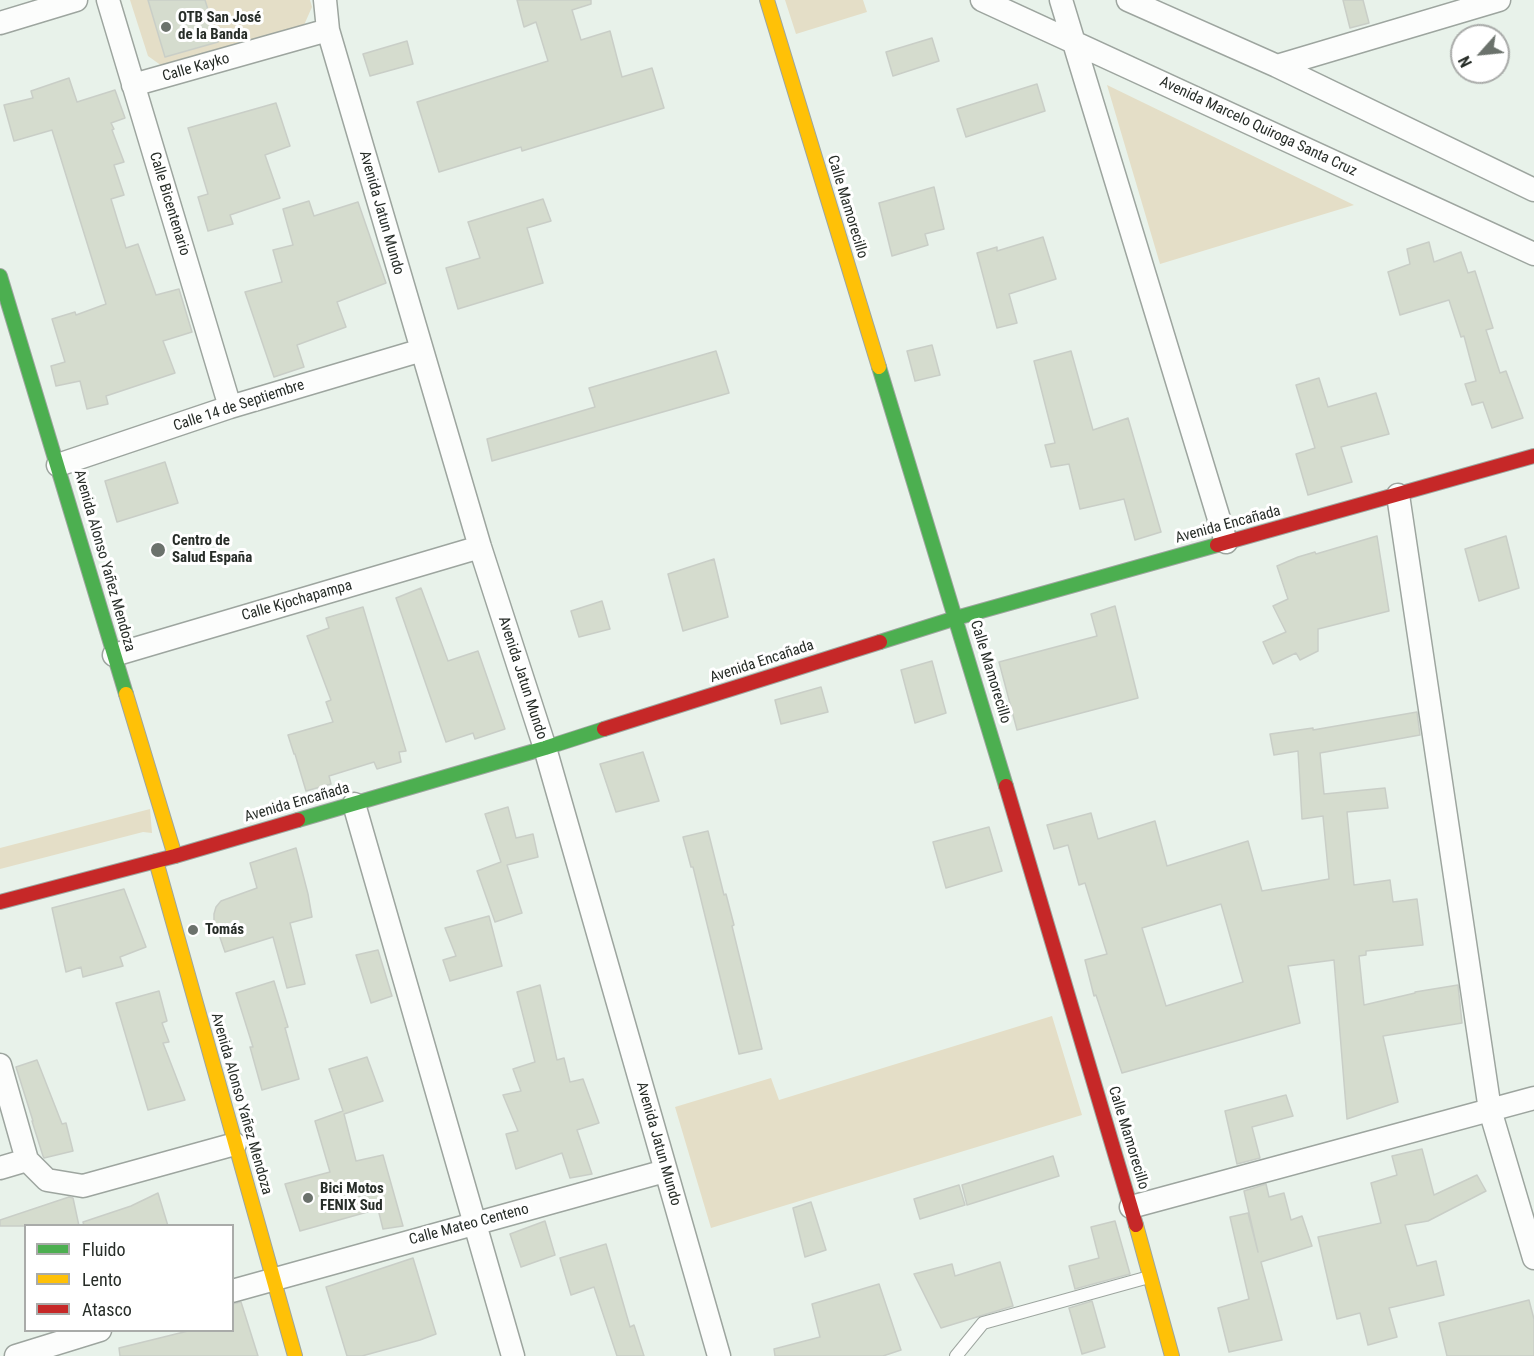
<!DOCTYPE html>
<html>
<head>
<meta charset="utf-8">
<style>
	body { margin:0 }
	#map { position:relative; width:1534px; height:1356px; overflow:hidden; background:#e8f2ea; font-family:"Roboto Condensed",sans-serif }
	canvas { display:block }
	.legend { position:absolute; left:24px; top:1224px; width:210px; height:108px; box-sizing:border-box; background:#fff; border:2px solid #a9aba9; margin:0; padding:8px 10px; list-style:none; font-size:18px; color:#272d28 }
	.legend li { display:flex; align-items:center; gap:12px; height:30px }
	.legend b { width:30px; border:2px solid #a9aba9 }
	.north { position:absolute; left:1450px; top:24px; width:60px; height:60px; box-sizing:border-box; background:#fff; border:2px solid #a9aba9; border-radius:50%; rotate:243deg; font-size:16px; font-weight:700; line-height:24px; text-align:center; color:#272d28 }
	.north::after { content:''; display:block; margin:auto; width:21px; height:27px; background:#6b726c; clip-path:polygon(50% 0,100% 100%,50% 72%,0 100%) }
</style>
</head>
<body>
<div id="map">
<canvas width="1534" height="1356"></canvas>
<ul class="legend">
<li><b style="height:8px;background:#4caf50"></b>Fluido</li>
<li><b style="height:8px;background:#ffc107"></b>Lento</li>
<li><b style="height:8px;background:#c62828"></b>Atasco</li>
</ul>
<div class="north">N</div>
</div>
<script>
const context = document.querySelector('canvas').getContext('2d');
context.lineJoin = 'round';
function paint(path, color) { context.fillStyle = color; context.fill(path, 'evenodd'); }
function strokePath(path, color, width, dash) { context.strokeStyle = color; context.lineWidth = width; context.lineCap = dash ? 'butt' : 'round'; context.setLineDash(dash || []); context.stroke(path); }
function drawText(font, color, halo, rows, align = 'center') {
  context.font = font + ' "Roboto Condensed",sans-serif'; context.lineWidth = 6; context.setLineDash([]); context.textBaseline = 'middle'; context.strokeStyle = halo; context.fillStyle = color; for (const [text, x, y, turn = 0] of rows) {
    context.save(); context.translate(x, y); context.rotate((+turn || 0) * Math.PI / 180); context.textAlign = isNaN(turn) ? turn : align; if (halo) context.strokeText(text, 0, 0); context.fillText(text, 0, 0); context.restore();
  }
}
const green = new Path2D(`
	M130 0H310L312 7 304 25 162 66 148 56Z
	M785 0H863L867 12 796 34Z
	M1107 85 1354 205 1160 264Z
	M150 809 152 833 143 832 0 869V848Z
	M1052 1016 1082 1115 711 1228 675 1107 771 1078 779 1100Z`);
const building = new Path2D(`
	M148 0H205L218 42 165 57Z
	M517 0H591V4L572 10 581 40 610 31 622 77 652 68 664 108 522 151 521 147 439 172 417 102 548 61 536 22 524 27Z
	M1343 0H1363L1369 23 1350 28Z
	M932 38 939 61 893 76 886 52Z
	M407 41 413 64 370 76 363 54Z
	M69 78 77 102 115 90 125 118 111 123 114 129 112 130 124 162 114 165 124 195 111 199 126 248 138 244 156 295 179 289 192 332 163 341 175 373 106 396 108 404 87 409 80 381 56 386 51 366 65 362 52 319 75 312 76 315 106 304 52 130 14 141 4 105 33 98 31 91Z
	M1037 84 1045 111 966 137 957 109Z
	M276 103 290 146 265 155 280 198 230 215 233 224 208 231 198 197 208 194 188 128Z
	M934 187 944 229 925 234 928 245 892 256 879 203Z
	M543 199 551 221 527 228 543 283 458 309 446 268 480 258 468 222Z
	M309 201 314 216 358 202 386 283 337 302 346 327 297 345 304 367 274 377 245 292 282 282 273 250 293 245 283 209Z
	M1043 237 1056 279 1009 294 1017 323 997 328 977 253 997 247V251Z
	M1429 242 1434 262 1461 252 1468 273 1475 271 1493 328 1486 330 1500 373 1506 371 1523 418 1492 428 1483 402 1472 405 1465 384 1476 381 1464 336 1461 337 1449 300 1400 315 1388 272 1410 264 1407 249Z
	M932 345 940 375 915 381 907 351Z
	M716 351 729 393 492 461 487 439 595 407 589 388Z
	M1071 351 1093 430 1128 418 1161 532 1135 540 1124 499 1080 509 1069 464 1051 467 1045 445 1055 443 1034 361Z
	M1319 378 1328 407 1376 393 1389 434 1341 447 1352 482 1308 495 1296 454 1315 448 1296 385Z
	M165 462 178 503 117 522 105 481Z
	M1377 536 1389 611 1318 629V651L1300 660 1296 653 1273 664 1263 642 1286 632 1273 606 1288 599 1277 566 1298 557 1315 552 1316 554Z
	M1506 536 1519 588 1479 601 1465 549Z
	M714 559 728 617 683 631 668 574Z
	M421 588 448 661 478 651 505 729 475 739 473 733 446 742 396 598Z
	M602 601 610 629 579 637 571 611Z
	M1115 606 1138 698 1017 730 999 662 1097 636 1091 614Z
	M363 607 406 751 399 752 401 762 377 769 374 762 329 776 331 784 306 791 295 754H294L288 735 333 722 326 702 331 700 307 636 329 628 326 618Z
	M932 661 946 713 915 723 901 670Z
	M821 687 828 712 781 724 775 700Z
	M1417 712 1420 735 1320 753 1324 794 1385 788 1388 808 1347 812 1354 885 1390 880 1393 902 1417 899 1423 945 1366 951V955L1359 956 1364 1005 1415 993V992L1458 985 1462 1023 1383 1036 1398 1102 1347 1119 1334 960 1288 966 1300 1023 1122 1073 1096 995 1094 996 1085 960 1107 954 1085 883 1079 885 1068 845 1054 849 1047 825 1091 813 1098 839 1155 821 1167 866 1248 841 1262 891 1329 879 1323 816 1302 819 1298 751 1274 755 1270 734 1313 728V730ZM1221 904 1243 982 1166 1006 1142 928Z
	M643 752 659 801 616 812 600 764Z
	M508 807 516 838 533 834 538 857 507 865 522 913 495 922 477 871 501 862 485 814Z
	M989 827 1002 871 946 888 933 842Z
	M708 831 724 895 726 894 734 925 732 926 762 1049 739 1054 693 867H691L683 837Z
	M296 848 308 894 312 917 290 923 305 984 287 988 273 937 225 952 214 920V914L216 907 221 901 257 888 250 863Z
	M124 889 146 947 120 957 123 966 83 977 81 967 66 972 52 908Z
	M489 916 502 966 450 981 443 960 456 956 445 928Z
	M378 950 392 996 371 1003 356 955Z
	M274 981 288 1027 285 1028 299 1079 262 1090 250 1047H253L236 993Z
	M540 985 557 1060 564 1058 570 1082 583 1079 599 1123 577 1130 592 1174 570 1178 562 1153 516 1169 506 1134 518 1131 503 1095 521 1091 513 1069 535 1062 517 992Z
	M159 991 167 1021 162 1023 169 1042 163 1043 185 1100 148 1110 116 1003Z
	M367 1057 383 1101 344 1114 356 1161 383 1155 403 1226 383 1229 378 1209 300 1231 285 1184 330 1172 315 1121 343 1111 329 1069Z
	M37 1060 62 1124 66 1123 73 1151 44 1158 43 1156 32 1121H33L16 1067Z
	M1286 1095 1293 1116 1252 1127 1260 1158 1237 1164 1225 1111Z
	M1422 1149 1434 1195 1477 1175 1486 1191 1428 1221 1405 1225 1417 1266 1436 1261 1444 1295 1389 1308 1397 1337 1368 1345 1360 1313 1337 1319 1318 1237 1381 1223 1371 1183 1397 1175 1392 1156Z
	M1053 1156 1059 1176 967 1205 962 1185Z
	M1266 1184 1269 1197 1284 1193 1291 1220 1302 1216 1312 1246 1261 1262 1282 1340 1229 1352 1218 1308 1249 1299 1230 1217 1248 1213 1258 1252 1244 1191Z
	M959 1185 965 1205 920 1219 914 1199Z
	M158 1193 168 1226H84L83 1222 131 1206Z
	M69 1197 73 1198 79 1226H0V1220Z
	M811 1202 826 1250 805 1257 793 1208Z
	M545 1221 555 1255 521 1267 510 1234Z
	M1115 1221 1130 1274 1075 1289 1069 1266 1099 1258 1091 1227Z
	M606 1244 630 1327 634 1325 644 1356H617L594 1287 571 1295 560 1258Z
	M413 1258 436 1334 420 1340 362 1356H347L326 1287Z
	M1000 1262 1013 1306 941 1328 914 1274 952 1264 955 1276Z
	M879 1284 901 1350 883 1356H775L774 1349 820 1337 812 1304Z
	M1529 1300 1534 1319V1356H1447L1439 1323Z
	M1092 1301 1105 1347 1082 1354 1069 1308Z
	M241 1302 258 1356H120L119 1348 192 1330H232V1304Z`);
const lane = new Path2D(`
	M956 1356 983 1323 1149 1277`);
const street = new Path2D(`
	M108 0 230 407
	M325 0 328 30 480 547 545 748 719 1356
	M982 0 1534 254
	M1061 0 1226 542
	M1128 0 1277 66 1534 190
	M0 23 76 0
	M1277 66 1499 0
	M133 85 328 30
	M58 465 230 407 422 350
	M1398 495 1490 1110 1534 1258
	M114 655 480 547
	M354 804 513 1356
	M0 1065 27 1160 47 1180 83 1186 235 1144
	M0 1168 27 1160
	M1131 1207 1534 1098
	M232 1291 665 1171
	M16 1356 100 1330`);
const fast = new Path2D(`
	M0 276 126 694
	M879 367 1006 786
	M880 642 956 618 1217 545
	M298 820 545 748 604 729`);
const slow = new Path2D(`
	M767 0 879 367
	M126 694 175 856
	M156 861 295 1356
	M1136 1225 1172 1356`);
const jam = new Path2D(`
	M1217 545 1534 456
	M604 729 880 642
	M1006 786 1136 1225
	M0 902 175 856 298 820`);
const markers = [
	[166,27,6,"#6b726c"],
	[158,550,8,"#6b726c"],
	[193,930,6,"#6b726c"],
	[308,1198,6,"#6b726c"]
];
const poiNames = [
	["OTB San José",178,18],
	["de la Banda",178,35],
	["Centro de",172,541],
	["Salud España",172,558],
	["Tomás",205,930],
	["Bici Motos",320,1189],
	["FENIX Sud",320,1206]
];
const streetNames = [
	["Calle Kayko",196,68,-16],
	["Avenida Marcelo Quiroga Santa Cruz",1258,127,25],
	["Calle Bicentenario",169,204,73],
	["Calle Mamorecillo",847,207,73],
	["Avenida Jatun Mundo",381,213,74],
	["Calle 14 de Septiembre",239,406,-18],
	["Avenida Encañada",1228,525,-15],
	["Avenida Alonso Yañez Mendoza",104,561,74],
	["Calle Kjochapampa",297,601,-16],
	["Avenida Encañada",762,662,-18],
	["Calle Mamorecillo",990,672,73],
	["Avenida Jatun Mundo",522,678,72],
	["Avenida Encañada",297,803,-16],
	["Avenida Alonso Yañez Mendoza",241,1104,74],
	["Calle Mamorecillo",1128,1138,73],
	["Avenida Jatun Mundo",658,1144,74],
	["Calle Mateo Centeno",469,1225,-15]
];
paint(green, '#e4dec7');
paint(building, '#d5dcce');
strokePath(building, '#c9cec7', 1.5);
strokePath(lane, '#9da59f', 14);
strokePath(street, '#9da59f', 25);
strokePath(fast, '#9da59f', 16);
strokePath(slow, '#9da59f', 16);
strokePath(jam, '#9da59f', 16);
strokePath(lane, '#fcfdfc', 12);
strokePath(street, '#fcfdfc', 22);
strokePath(fast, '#4caf50', 14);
strokePath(slow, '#ffc107', 14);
strokePath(jam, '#c62828', 14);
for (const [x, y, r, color] of markers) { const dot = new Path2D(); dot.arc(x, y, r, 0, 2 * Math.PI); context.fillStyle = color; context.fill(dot); strokePath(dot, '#fff', 2); }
drawText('bold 15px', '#272d28', '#fff', poiNames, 'left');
drawText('15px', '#272d28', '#fff', streetNames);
</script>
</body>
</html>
